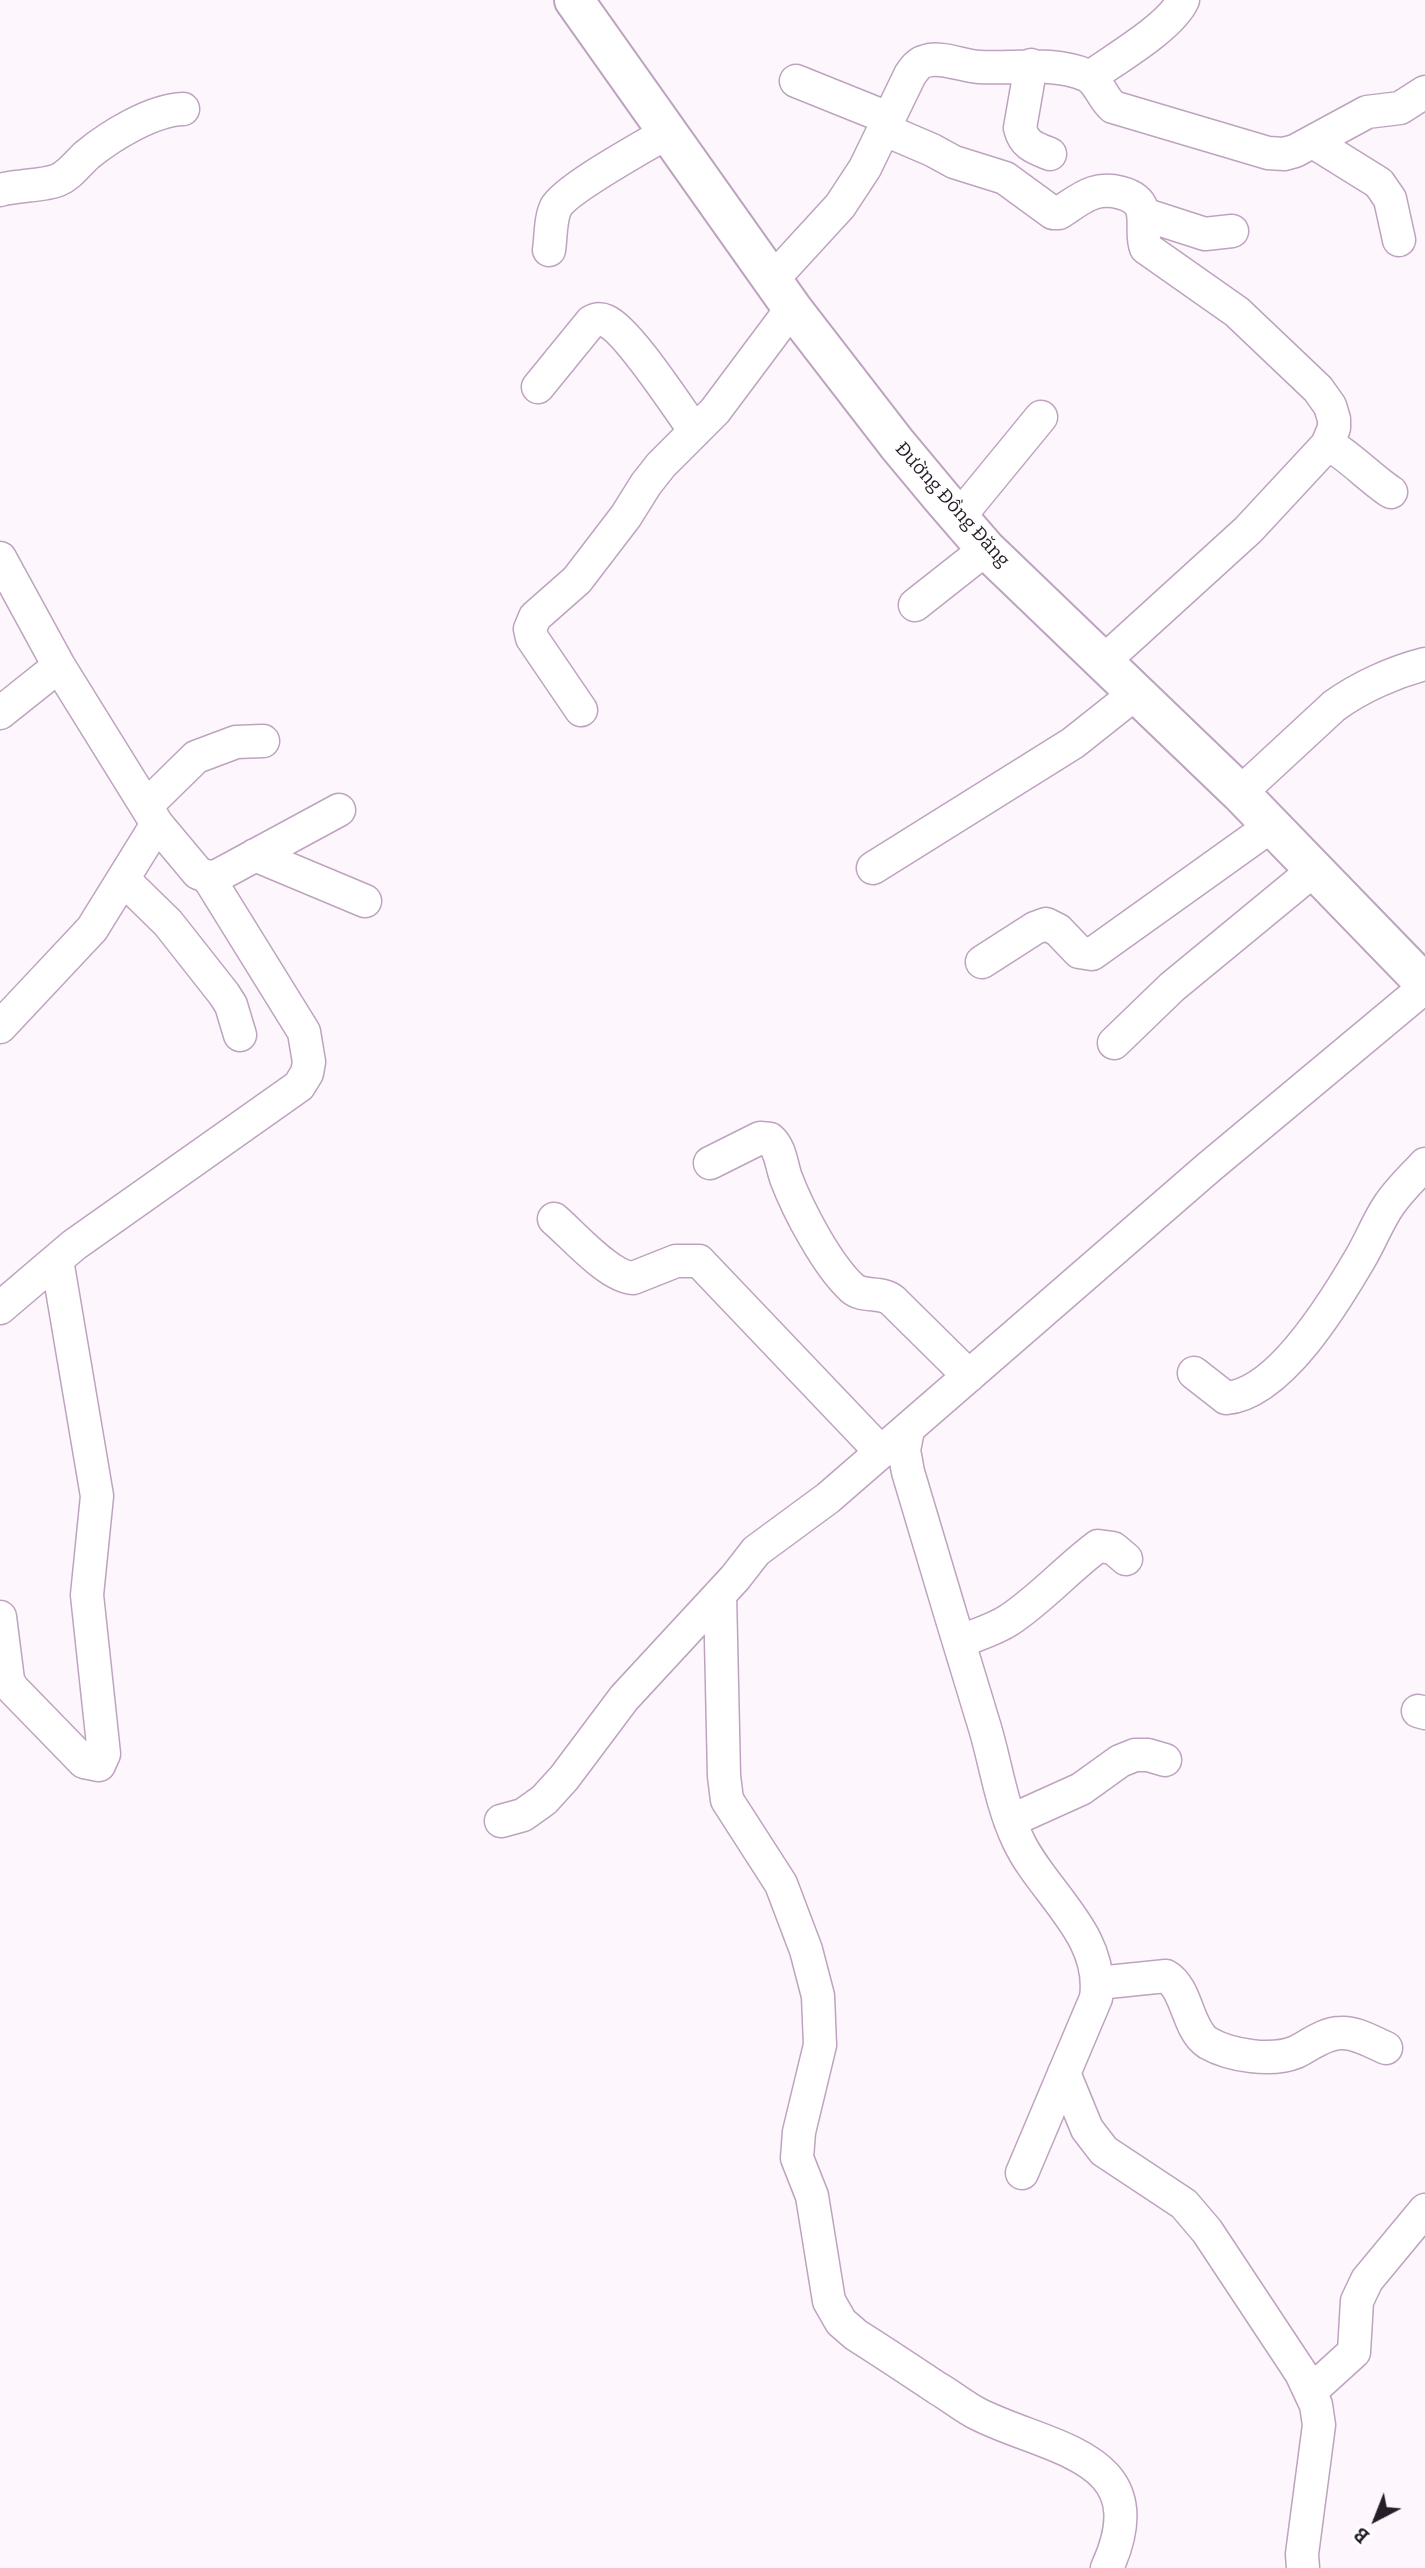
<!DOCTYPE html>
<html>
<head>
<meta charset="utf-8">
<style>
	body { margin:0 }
	#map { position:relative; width:1425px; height:2568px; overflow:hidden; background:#fdf7fd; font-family:Bitter,serif }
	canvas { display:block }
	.north { position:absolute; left:1341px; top:2484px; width:70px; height:70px; -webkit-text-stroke:5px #fff; paint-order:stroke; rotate:222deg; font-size:19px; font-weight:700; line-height:28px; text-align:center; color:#271d28 }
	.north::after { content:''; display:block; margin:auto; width:24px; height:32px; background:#271d28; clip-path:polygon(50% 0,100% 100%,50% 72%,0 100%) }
</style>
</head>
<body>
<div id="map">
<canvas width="1425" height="2568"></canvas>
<div class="north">B</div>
</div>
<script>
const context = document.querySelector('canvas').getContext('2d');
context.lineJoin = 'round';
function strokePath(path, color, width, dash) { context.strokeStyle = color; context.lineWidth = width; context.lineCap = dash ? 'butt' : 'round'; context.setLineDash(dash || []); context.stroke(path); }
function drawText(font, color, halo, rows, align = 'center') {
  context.font = font + ' Bitter,serif'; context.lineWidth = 7; context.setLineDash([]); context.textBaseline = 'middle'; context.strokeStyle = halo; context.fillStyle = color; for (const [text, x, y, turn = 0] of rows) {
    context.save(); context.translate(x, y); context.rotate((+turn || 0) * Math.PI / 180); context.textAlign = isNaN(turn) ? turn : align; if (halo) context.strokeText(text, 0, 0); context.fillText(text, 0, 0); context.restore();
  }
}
const minor = new Path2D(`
	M1031 65 1020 128C1024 145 1035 148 1050 154
	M1090 77C1115 59 1171 27 1183 0
	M796 81 888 118
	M883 129 932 150 954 162 1005 178 1053 213H1059C1070 206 1081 197 1093 193 1108 188 1136 192 1142 209 1146 222 1141 236 1146 248L1237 312 1318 389 1330 406 1334 419V428L1327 445
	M1313 142 1379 183 1390 199 1399 240
	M0 190C18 185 44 186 58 180 70 175 77 164 87 155 110 136 152 110 183 109
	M1143 214 1205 234 1232 231
	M549 250C551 238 550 219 556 207 567 188 645 146 668 132
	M773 279 840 206 865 168 910 75C914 69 919 62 926 61 941 56 963 66 979 67 1014 69 1052 61 1086 75 1099 81 1102 98 1113 107L1268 153 1284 154 1295 151 1367 112 1400 108 1425 92
	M538 387 591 322C596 319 600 318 606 321 628 330 678 408 695 431
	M959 517 1041 417
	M0 558 59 666 157 824 198 873 208 877 217 876 339 810
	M915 605 986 549
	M1104 661 1248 530 1327 445C1341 448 1374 482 1391 492
	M581 710 532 638 530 629 535 617 577 580 626 516 646 484 661 465 715 411 792 308
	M0 713 59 666
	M1240 793 1334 706C1360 687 1394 672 1425 664
	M146 806 196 757 236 742 263 741
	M255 855 365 901
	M873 868 1073 743 1136 693
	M124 880 168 923 224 994 231 1005 240 1035
	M982 962 1035 928 1046 924 1058 930 1079 952 1092 954 1271 826
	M0 1027 92 929 157 824
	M1114 1043 1172 987 1314 870
	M710 1163 760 1138 770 1139C781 1149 781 1164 786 1178 798 1210 827 1265 852 1288 863 1298 880 1291 892 1300L969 1376
	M554 1219C573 1235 609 1277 633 1278L676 1261H699L881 1452
	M0 1308 74 1245 299 1086 307 1073 309 1062 304 1032 208 877
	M1194 1373 1226 1398C1280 1394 1336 1300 1361 1257 1371 1240 1378 1221 1389 1205 1399 1190 1413 1177 1425 1164
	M908 1430 904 1450 908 1472C933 1557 959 1643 985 1728 996 1765 1001 1804 1018 1840 1042 1892 1105 1934 1096 1998L1022 2173
	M720 1594 724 1776 727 1800 781 1884 806 1950 818 1996 820 2045 799 2132 797 2158 812 2196 829 2301 841 2322 856 2335C883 2352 910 2370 937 2388 951 2396 964 2407 978 2414 1049 2450 1159 2455 1107 2568
	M0 1617 8 1680 12 1688 84 1762 99 1765 104 1754 87 1595 97 1496 57 1260
	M959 1642C975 1635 994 1630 1009 1620 1041 1599 1067 1569 1098 1546L1113 1548 1126 1559
	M1418 1711 1425 1713
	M501 1821 523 1815 544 1800 564 1778 624 1698 735 1578 756 1551 828 1498 1208 1168 1425 987
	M1010 1821 1081 1789 1120 1761 1135 1755H1148L1165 1760
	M1098 1983 1166 1976C1188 1989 1187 2030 1208 2043 1231 2056 1272 2062 1296 2052 1310 2045 1325 2033 1341 2033 1356 2032 1372 2042 1386 2048
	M1064 2073 1087 2129 1104 2151 1184 2204 1207 2231 1301 2373 1316 2405 1319 2425 1302 2554 1303 2568
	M1310 2392 1354 2352 1357 2301 1367 2280 1425 2210`);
const major = new Path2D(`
	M574 0 792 308 897 444 942 498 986 549 1240 793 1425 984`);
const streetNames = [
	["Đường Đồng Đăng",952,505,48]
];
strokePath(minor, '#bea3c0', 35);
strokePath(major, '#bea3c0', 42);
strokePath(minor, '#fff', 32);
strokePath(major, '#fff', 38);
drawText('19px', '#271d28', '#fff', streetNames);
</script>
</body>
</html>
